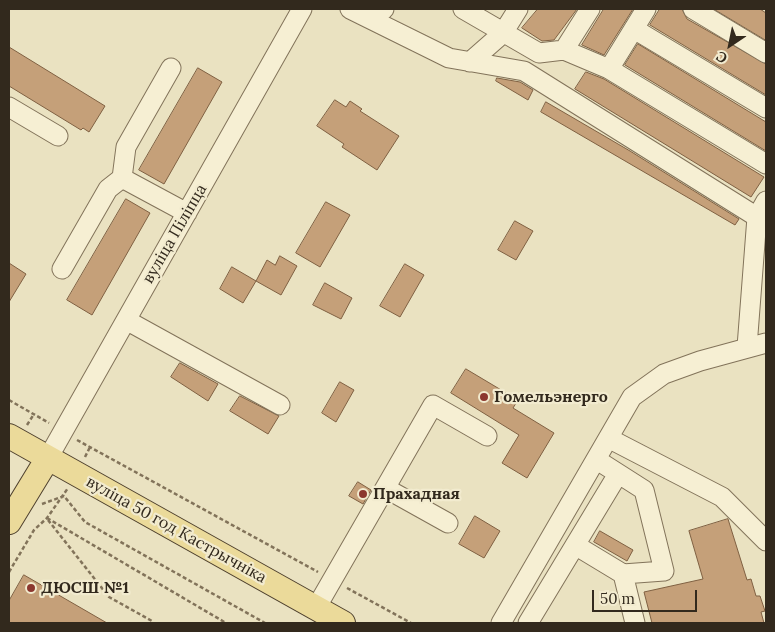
<!DOCTYPE html>
<html>
<head>
<meta charset="utf-8">
<style>
	body { margin:0 }
	#map { position:relative; width:775px; height:632px; overflow:hidden; background:#eae2c1; font-family:Lora,serif }
	canvas { display:block }
	.frame { position:absolute; inset:0; border:10px solid #32291d; pointer-events:none }
	.north { position:absolute; left:705px; top:20px; width:50px; height:50px; -webkit-text-stroke:4px #f2ebcf; paint-order:stroke; rotate:214deg; font-size:14px; font-weight:700; line-height:20px; text-align:center; color:#32291d }
	.north::after { content:''; display:block; margin:auto; width:18px; height:22px; background:#32291d; clip-path:polygon(50% 0,100% 100%,50% 72%,0 100%) }
	.scale { position:absolute; left:592px; top:590px; width:105px; height:22px; box-sizing:border-box; border:2px solid #32291d; border-top:0; padding-left:6px; font-size:15px; line-height:18px; white-space:nowrap; color:#32291d; -webkit-text-stroke:4px #f2ebcf; paint-order:stroke }
</style>
</head>
<body>
<div id="map">
<canvas width="775" height="632"></canvas>
<div class="frame"></div>
<div class="north">С</div>
<div class="scale">50 m</div>
</div>
<script>
const context = document.querySelector('canvas').getContext('2d');
context.lineJoin = 'round';
function paint(path, color) { context.fillStyle = color; context.fill(path, 'evenodd'); }
function strokePath(path, color, width, dash) { context.strokeStyle = color; context.lineWidth = width; context.lineCap = dash ? 'butt' : 'round'; context.setLineDash(dash || []); context.stroke(path); }
function drawText(font, color, halo, rows, align = 'center') {
  context.font = font + ' Lora,serif'; context.lineWidth = 4.5; context.setLineDash([]); context.textBaseline = 'middle'; context.strokeStyle = halo; context.fillStyle = color; for (const [text, x, y, turn = 0] of rows) {
    context.save(); context.translate(x, y); context.rotate((+turn || 0) * Math.PI / 180); context.textAlign = isNaN(turn) ? turn : align; if (halo) context.strokeText(text, 0, 0); context.fillText(text, 0, 0); context.restore();
  }
}
const building = new Path2D(`
	M538 9H577L554 40 542 41 522 28Z
	M604 9H633L604 55 582 45Z
	M660 9H682L687 19 766 64V95L650 25Z
	M714 9H760L766 13V40Z
	M638 44 766 122V151L625 65Z
	M9 47 105 106 89 132 83 128 81 130 9 86Z
	M198 68 222 82 164 184 139 170Z
	M586 72 604 79 764 177 751 197 575 89Z
	M497 78 520 82 533 90 528 100 496 81Z
	M335 100 346 107 350 101 362 109 360 111 399 136 377 170 342 147 344 144 317 126Z
	M546 102 630 151 739 219 735 225 541 112Z
	M126 199 150 213 92 315 67 300Z
	M326 202 350 215 320 267 296 253Z
	M515 221 533 231 516 260 498 250Z
	M280 256 297 266 281 295 256 281 267 260 275 265Z
	M9 263 26 274 9 302Z
	M405 264 424 275 400 317 380 306Z
	M232 267 256 281 243 303 220 289Z
	M325 283 352 298 341 319 313 305Z
	M180 363 218 384 208 401 171 377Z
	M466 369 518 400 513 408 554 433 527 478 502 463 519 435 451 393Z
	M340 382 354 390 336 422 322 413Z
	M240 396 279 416 268 434 230 411Z
	M358 482 371 490 363 504 349 496Z
	M475 516 500 531 484 558 459 544Z
	M728 519 747 580 751 579 756 596H760L765 611 761 612 764 623H652L644 592 703 579 689 531Z
	M600 531 633 550 627 561 594 542Z
	M24 575 107 623H9V601Z`);
const path = new Path2D(`
	M9 400 49 423
	M27 425 34 414
	M77 440 318 572
	M85 457 90 447
	M42 504 64 496 85 522 265 623
	M47 518 226 623
	M48 520 109 597 152 621
	M9 572 34 530 47 518 68 488
	M347 588 411 623`);
const minor = new Path2D(`
	M350 9 449 58 524 71 757 217
	M463 9 539 53 564 50 609 69 766 164
	M693 9 766 53
	M362 15 384 9
	M634 29 766 108
	M564 50 590 9
	M470 62 503 33 518 9
	M609 69 646 9
	M9 107 58 136
	M122 178 187 213
	M62 269 108 189 122 178 126 147 171 68
	M126 320 280 405
	M747 347 757 217 766 201
	M610 439 722 497 766 541
	M48 458 302 9
	M597 460 644 490 664 571 623 574 635 623
	M387 489 448 523
	M575 545 623 574
	M316 608 433 405 487 436
	M501 623 632 397 664 374 700 361 766 343
	M528 623 618 474`);
const major = new Path2D(`
	M9 436 343 623
	M9 522 48 458`);
const markers = [
	[484,397,5,"#8c372f"],
	[363,494,5,"#8c372f"],
	[31,588,5,"#8c372f"]
];
const streetNames = [
	["вуліца Піліпца",175,234,-60],
	["вуліца 50 год Кастрычніка",176,530,29]
];
const poiNames = [
	["Гомельэнерго",494,397],
	["Прахадная",373,494],
	["ДЮСШ №1",41,588]
];
paint(building, '#c5a079');
strokePath(building, '#7f6042', 1);
strokePath(minor, '#82735a', 21);
strokePath(major, '#4f412e', 26);
strokePath(path, '#82735a', 2.5, [4, 2.5]);
strokePath(minor, '#f6efd3', 19);
strokePath(major, '#ebda9a', 24);
for (const [x, y, r, color] of markers) { const dot = new Path2D(); dot.arc(x, y, r, 0, 2 * Math.PI); context.fillStyle = color; context.fill(dot); strokePath(dot, '#f2ebcf', 2); }
drawText('16px', '#32291d', '#f2ebcf', streetNames);
drawText('bold 16px', '#32291d', '#f2ebcf', poiNames, 'left');
</script>
</body>
</html>
